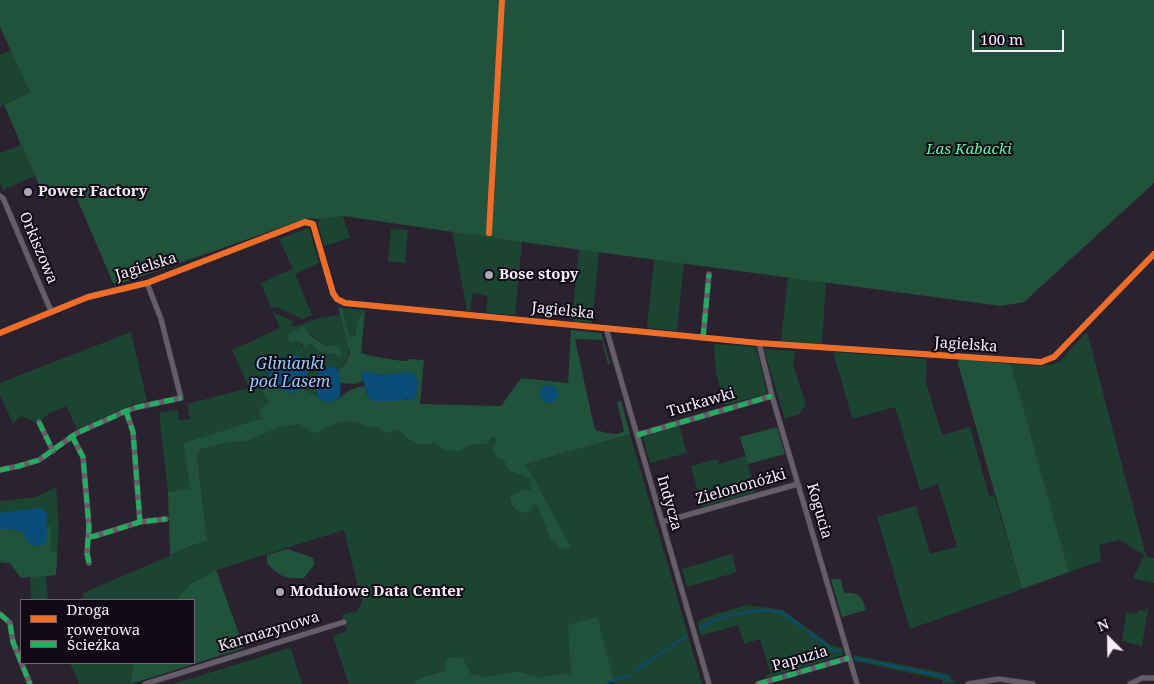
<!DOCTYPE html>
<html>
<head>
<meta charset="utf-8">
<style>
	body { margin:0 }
	#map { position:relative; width:1154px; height:684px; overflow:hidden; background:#2b222f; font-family:"Noto Serif",serif }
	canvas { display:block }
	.legend { position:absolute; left:20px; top:599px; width:175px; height:65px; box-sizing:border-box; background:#110a14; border:1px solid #6d6571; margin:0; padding:6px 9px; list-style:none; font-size:15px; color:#f7eefd }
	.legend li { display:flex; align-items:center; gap:10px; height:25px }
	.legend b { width:25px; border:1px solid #6d6571 }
	.north { position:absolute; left:1084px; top:614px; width:50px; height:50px; -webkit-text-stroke:4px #110a14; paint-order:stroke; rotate:337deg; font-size:14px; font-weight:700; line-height:20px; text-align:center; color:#f7eefd }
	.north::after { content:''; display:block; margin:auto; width:18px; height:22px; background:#f7eefd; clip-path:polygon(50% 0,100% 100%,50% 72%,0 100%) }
	.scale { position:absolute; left:972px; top:30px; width:92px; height:22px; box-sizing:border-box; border:2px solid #f7eefd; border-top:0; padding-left:6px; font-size:15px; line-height:18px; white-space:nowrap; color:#f7eefd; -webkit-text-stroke:4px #110a14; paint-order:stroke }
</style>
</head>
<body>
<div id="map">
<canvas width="1154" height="684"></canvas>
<ul class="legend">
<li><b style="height:6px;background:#ee6e29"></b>Droga rowerowa</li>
<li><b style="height:6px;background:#26ab63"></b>Ścieżka</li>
</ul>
<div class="north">N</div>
<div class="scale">100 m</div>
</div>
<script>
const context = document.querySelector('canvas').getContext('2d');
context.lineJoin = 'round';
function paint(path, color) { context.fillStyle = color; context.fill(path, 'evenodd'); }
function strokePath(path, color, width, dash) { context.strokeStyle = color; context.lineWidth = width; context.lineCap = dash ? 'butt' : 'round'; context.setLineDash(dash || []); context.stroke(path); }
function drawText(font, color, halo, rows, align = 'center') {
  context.font = font + ' "Noto Serif",serif'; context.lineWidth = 4; context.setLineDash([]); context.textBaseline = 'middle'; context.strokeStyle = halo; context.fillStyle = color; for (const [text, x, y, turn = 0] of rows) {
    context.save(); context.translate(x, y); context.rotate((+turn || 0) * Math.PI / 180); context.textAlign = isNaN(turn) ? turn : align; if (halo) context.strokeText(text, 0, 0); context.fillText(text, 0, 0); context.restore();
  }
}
const green = new Path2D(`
	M12 50 30 92 0 107V55Z
	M20 142 35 176 3 190 0 183V153L19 146Z
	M343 216 350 238 324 246 317 221 328 217Z
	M309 228 319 263 295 274 312 315 302 319 277 307 271 308 261 283 293 269 279 239Z
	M391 229 408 230 405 263 388 261Z
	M452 231 522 242 515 315 487 313 486 309 488 296 473 293 470 311H467Z
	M579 249 599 252 592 323 572 321Z
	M654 259 684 262 677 331 647 328Z
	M788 276 826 281 822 344 781 341Z
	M342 308 365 310V312C355 317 358 327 355 336L353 338 350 337Z
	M273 312 294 322 291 324 295 327 317 319 340 315C346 337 358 353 338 370L332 366 314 382 318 399 302 388 307 381 290 356 269 365 267 370 272 384H268L264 387 262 392 269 403 263 418 183 443 190 488 168 492 159 413 178 410 179 420 190 419 187 404 249 388 232 350 280 328ZM306 331 340 355 328 354 310 343 302 347 298 341 295 342Z
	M131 332 147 401 134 404 77 429 66 406 48 414 44 418 34 423 33 421 21 416 13 424 0 394V383Z
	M1087 332 1146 556 1154 558V583L1133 578 1144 555 1120 540 1099 545 1101 561 1069 572 1011 364C1027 365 1044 368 1059 362Z
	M714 344 756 347 767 394 725 405 716 372Z
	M764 349 795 351 793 365 806 405 799 414 785 419 784 416Z
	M833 352 927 359 926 383 942 435 970 427 989 496 994 495 1022 589 910 629 877 517 916 506 930 554 957 547 938 484 920 490 895 407 855 418 852 417Z
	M346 420 362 424 368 428 378 427 398 429 411 442 423 445 431 442 438 444H486L492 435 498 440 508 470 531 479V491C503 490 505 512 527 513L533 503H536L550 538 557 544 559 550 570 546 526 464 630 434 702 684H614L597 618 569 625 571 673 539 677 517 671 487 677 471 674 466 663 423 677 412 684H349L333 636 347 631 342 615 357 611 362 603 344 530 216 570 190 584 176 600H76L84 597 83 593 207 540 197 455 201 449 225 443 247 441 278 428 301 424 314 434 330 424Z
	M679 426 687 453 650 463 643 437Z
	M746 456 755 492 702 507 691 466 717 459 719 464Z
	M56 487 59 526 56 575 46 576 48 600H31L30 577 21 578 10 563 0 562V501L36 497Z
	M732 554 737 572 687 587 682 569Z
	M748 605 783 610 831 645 842 648 843 655 767 678 765 675 771 674 760 639 744 644 738 625 701 636 697 622 712 615Z
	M1146 608H1148L1142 646 1122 641 1126 613 1137 614 1138 610 1146 611Z
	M286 649H291L302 684H173Z
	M853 655 948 674 955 683 942 684 943 680 855 661Z
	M70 663H134L132 668 131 684H79Z`);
const forest = new Path2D(`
	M0 0H1154V183L1024 302 1001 306 522 242 343 216C331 217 320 221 308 218L117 285 113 283 72 187 45 199 4 105 30 92 0 27Z
	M338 307 342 308 350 337 355 336C358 327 355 317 365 312L361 353 371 356 402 361H407L408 359 424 360 420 404 501 406 521 378 568 383 571 330 601 333 610 364H608L602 340 575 339 594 426 596 430C605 432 616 437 624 431L617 402 621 401 630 434 526 464 571 547 559 550 557 544 550 538 536 503H533L531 510 527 513C517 513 509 507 511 496L522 490H531V479L508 470 504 460 497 457 492 448 498 440 492 436 486 444H471L458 452 443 450 438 444C429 442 429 445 422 445 412 445 404 435 398 429L385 433 378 427 368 428C350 415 332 423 314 434L300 424 278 428 247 441 225 443 201 449 197 455 207 540 170 555 168 492 190 488 183 443 263 418 259 410 269 402 262 392 264 387 268 384 292 393 302 388 323 401 337 400C346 392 352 388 364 386L368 396 372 401 409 400 411 372 386 375 371 373 361 374 363 381 354 384 341 383 338 370 346 363 350 352Z
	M304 326 311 336 327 346 339 345 342 356 320 352 310 343 306 345 305 347 298 341 289 343 288 335Z
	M959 359 1011 364 1069 572 1022 589 958 364Z
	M777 427 785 454 748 464 740 437Z
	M46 526 52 527 50 551 57 553 56 575 21 578 10 563 0 562V529H13L22 532 31 545 37 547 46 541Z
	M288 549C296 553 305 554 313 558L314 565 304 578C285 579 280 577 267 563V555Z
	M216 570 244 648 131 684 132 668 134 663H194V600H176L190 584Z
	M831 579H841L843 590 846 593C858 591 863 598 866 610L842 617Z
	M597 617 614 681 606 684H412L423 677 446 670V660L452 657 463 658 471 674 487 677 517 671 539 677 571 673 568 625Z`);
const water = new Path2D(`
	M290 356H299C303 361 307 365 307 370 309 381 301 393 290 393 284 392 277 387 272 384L267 370 269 365Z
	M332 366 338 370 341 383 340 397C334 403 325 402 318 399 316 388 313 380 319 370Z
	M366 371 382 375 411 372C420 377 417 389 416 398L397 401H372L368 396 361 374Z
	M540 394a9 9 0 1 1 18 0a9 9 0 1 1-18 0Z
	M40 508 47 513 46 541 42 546 31 545 22 532 13 529H0V513Z`);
const stream = new Path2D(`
	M700 628C718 616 757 607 779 612 787 614 795 622 802 627
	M807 631 833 650 840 652
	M673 645 687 636
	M855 658 946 677 949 681
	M635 671 668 648
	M604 684 630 675`);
const street = new Path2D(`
	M0 196 3 198 51 311
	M606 328 709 684
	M0 333 88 297 147 283 305 222 313 224 333 293 337 299 345 303 759 343 1041 362 1054 357 1154 254
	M703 338 709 274
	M759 343 772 396 857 684
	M126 411 133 432 140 522
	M39 422 53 451
	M637 435 772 396
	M72 436 83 457 89 527 87 553 89 563
	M0 470 19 466 39 460 77 433 126 411 138 407 181 398 161 319 147 283
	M662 522 798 484
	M89 537 95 536 140 522 166 519
	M0 614 10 623 13 642 30 684
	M145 684 344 622
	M758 684 849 658
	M968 684 999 679 1033 684
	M1130 684 1142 678H1154`);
const quiet = new Path2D(`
	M703 338 709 274
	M126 411 133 432 140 522
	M39 422 53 451
	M637 435 772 396
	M72 436 83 457 89 527 87 553 89 563
	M0 470 19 466 39 460 77 433 126 411 138 407 181 398
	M89 537 95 536 140 522 166 519
	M0 614 10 623 13 642 30 684
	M758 684 849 658`);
const cycleway = new Path2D(`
	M489 233 502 0
	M0 333 88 297 147 283 305 222 313 224 333 293 337 299 345 303 759 343 1041 362 1054 357 1154 254`);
const markers = [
	[28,192,5,"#b0a7b5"],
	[489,275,5,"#b0a7b5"],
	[280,592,5,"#b0a7b5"]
];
const parkNames = [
	["Las Kabacki",969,150]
];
const poiNames = [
	["Power Factory",38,192],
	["Bose stopy",499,275],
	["Modułowe Data Center",290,592]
];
const streetNames = [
	["Orkiszowa",38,248,67],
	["Jagielska",146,267,-17],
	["Jagielska",563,311,6],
	["Jagielska",966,345,4],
	["Turkawki",701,403,-16],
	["Zielononóżki",741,487,-16],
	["Indycza",669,503,74],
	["Kogucia",819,511,74],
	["Karmazynowa",269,632,-17],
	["Papuzia",800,659,-16]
];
const waterNames = [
	["Glinianki",290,364],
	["pod Lasem",290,382]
];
paint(green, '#1b4532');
paint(forest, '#21523b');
paint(water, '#084c78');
strokePath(stream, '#084c78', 2);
strokePath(street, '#443e48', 6);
strokePath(street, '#645e68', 5);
strokePath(quiet, '#26ab63', 5, [10, 5]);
strokePath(cycleway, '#ee6e29', 6);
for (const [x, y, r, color] of markers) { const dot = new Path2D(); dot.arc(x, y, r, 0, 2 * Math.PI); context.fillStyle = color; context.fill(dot); strokePath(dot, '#110a14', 2); }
drawText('italic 15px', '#66f1ac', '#110a14', parkNames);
drawText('bold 15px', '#f7eefd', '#110a14', poiNames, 'left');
drawText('15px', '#f7eefd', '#110a14', streetNames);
drawText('italic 16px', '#91cdff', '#110a14', waterNames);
</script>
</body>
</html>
